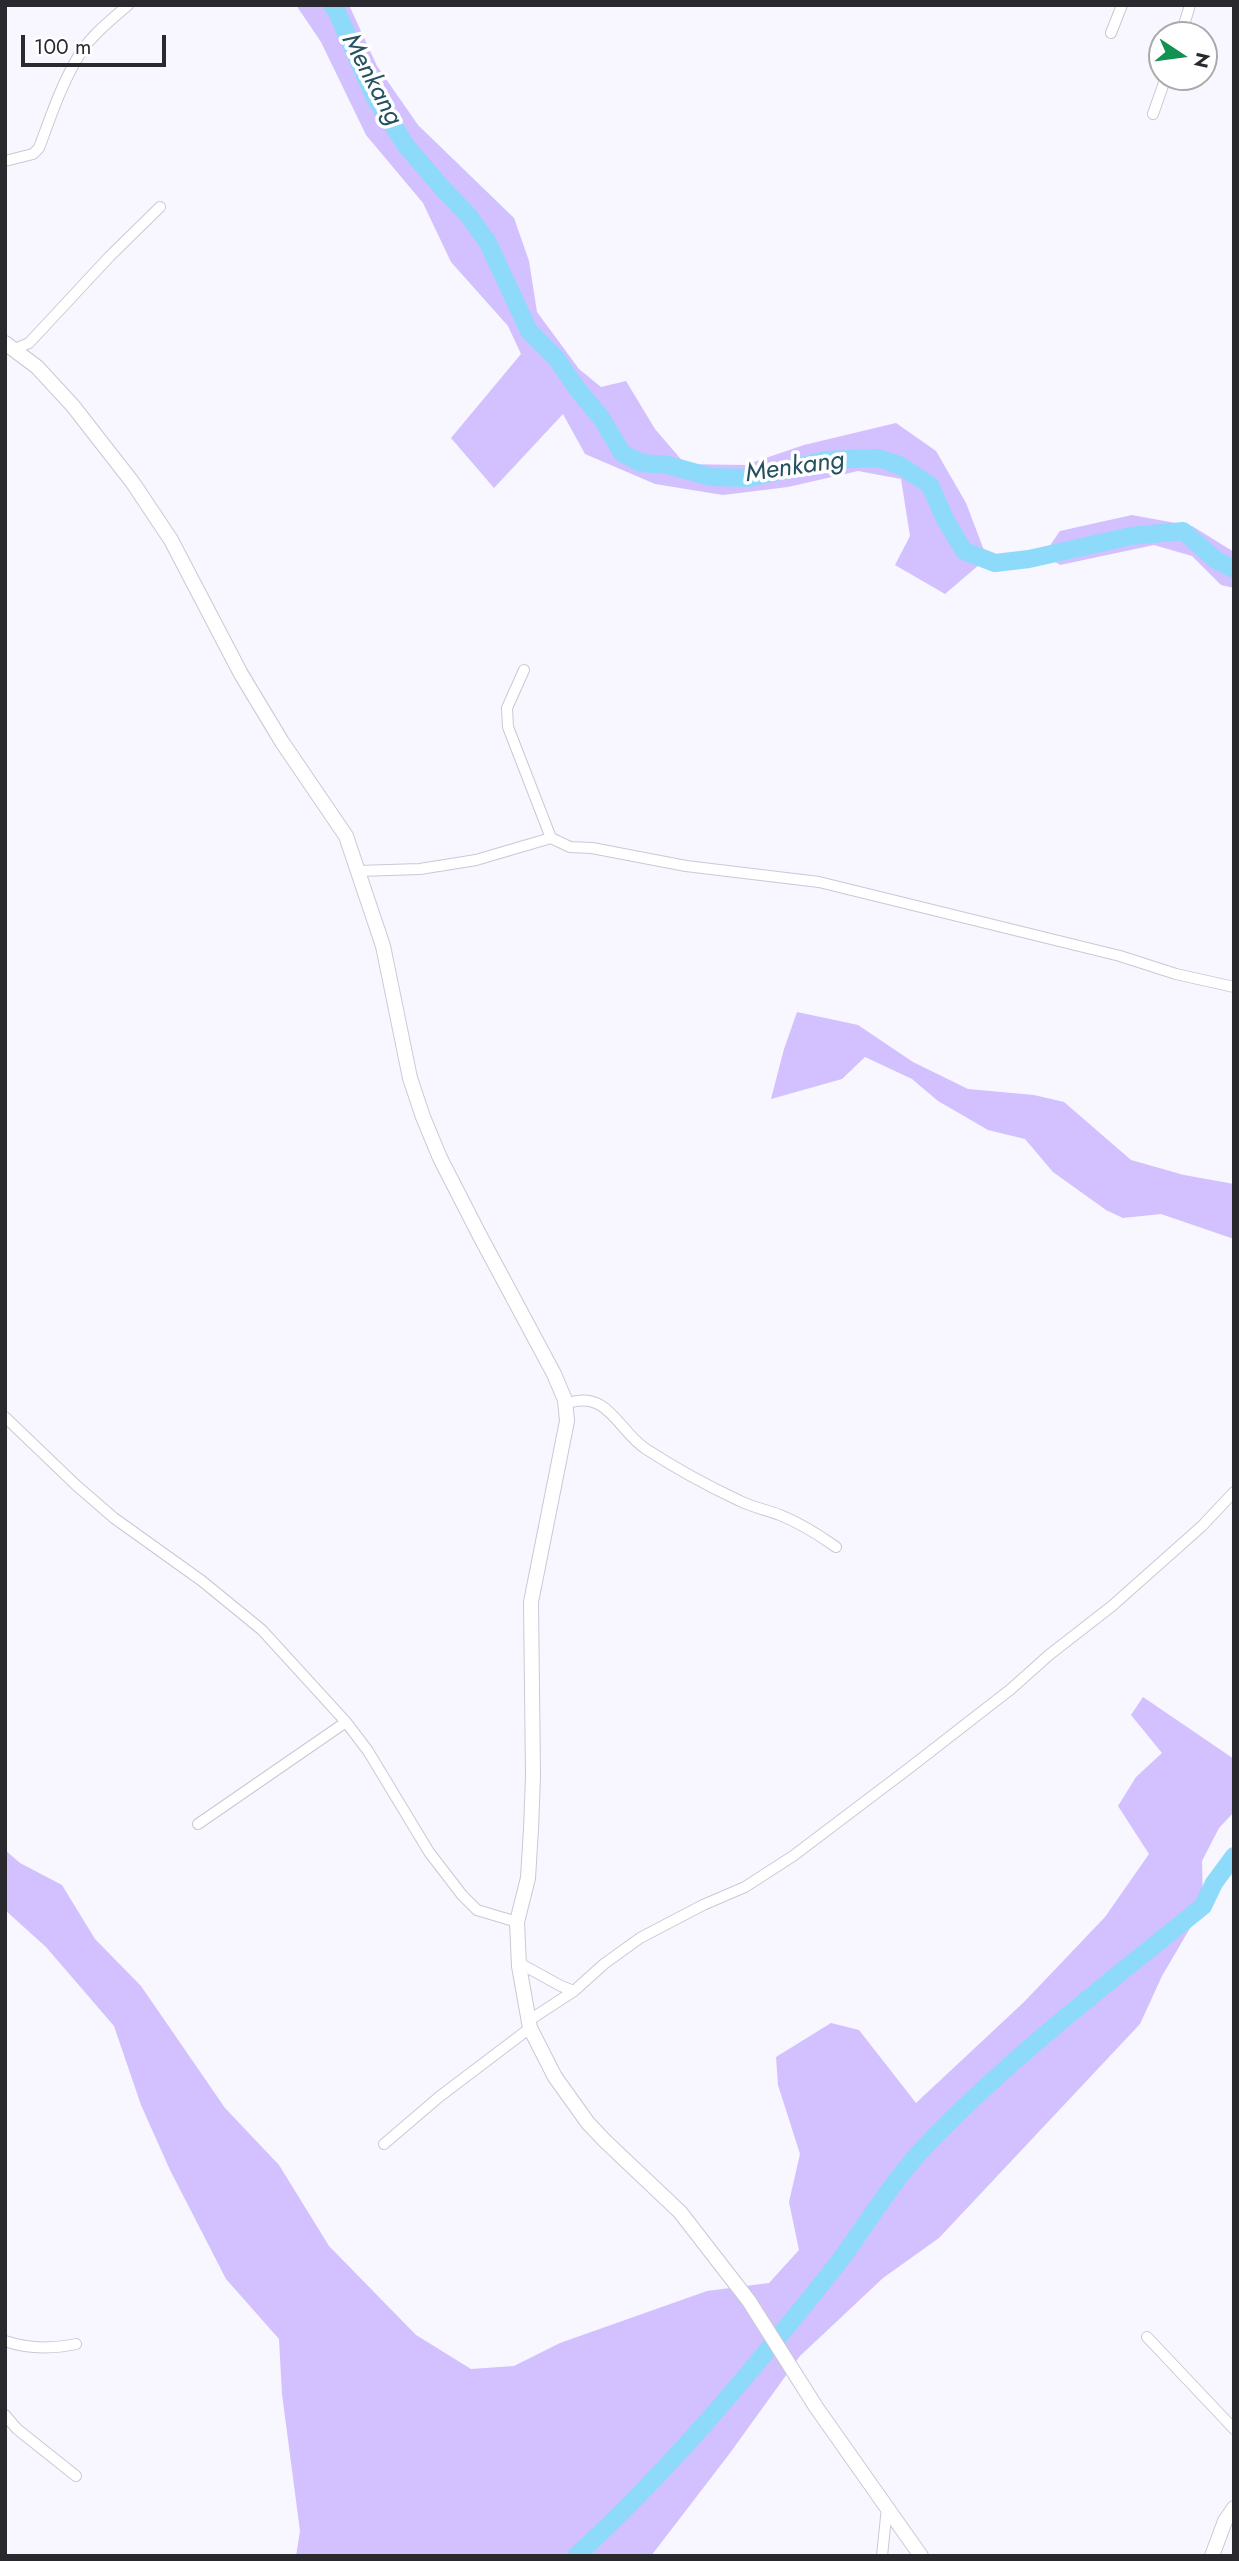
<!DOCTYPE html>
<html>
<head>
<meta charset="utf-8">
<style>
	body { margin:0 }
	#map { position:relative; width:1239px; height:2561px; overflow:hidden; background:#f8f6fe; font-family:Jost,sans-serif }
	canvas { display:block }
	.frame { position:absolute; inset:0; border:7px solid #2a292e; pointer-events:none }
	.north { position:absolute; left:1148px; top:21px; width:70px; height:70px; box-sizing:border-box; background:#fff; border:2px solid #aaa9ab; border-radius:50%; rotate:103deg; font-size:19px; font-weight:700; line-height:28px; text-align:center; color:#2a292e }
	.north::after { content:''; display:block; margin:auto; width:24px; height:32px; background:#129250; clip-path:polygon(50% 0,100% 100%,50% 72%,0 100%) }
	.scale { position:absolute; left:21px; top:35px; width:145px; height:32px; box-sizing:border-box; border:4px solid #2a292e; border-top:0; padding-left:9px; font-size:21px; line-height:24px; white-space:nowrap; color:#2a292e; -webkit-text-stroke:5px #fff; paint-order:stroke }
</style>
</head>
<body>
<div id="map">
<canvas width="1239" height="2561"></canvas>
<div class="frame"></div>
<div class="north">N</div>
<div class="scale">100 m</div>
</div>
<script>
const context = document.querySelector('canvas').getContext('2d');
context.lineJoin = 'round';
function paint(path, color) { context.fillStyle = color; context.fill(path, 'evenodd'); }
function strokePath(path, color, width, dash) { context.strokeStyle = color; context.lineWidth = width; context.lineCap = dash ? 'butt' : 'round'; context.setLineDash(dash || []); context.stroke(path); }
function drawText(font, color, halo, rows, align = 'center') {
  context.font = font + ' Jost,sans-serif'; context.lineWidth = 7; context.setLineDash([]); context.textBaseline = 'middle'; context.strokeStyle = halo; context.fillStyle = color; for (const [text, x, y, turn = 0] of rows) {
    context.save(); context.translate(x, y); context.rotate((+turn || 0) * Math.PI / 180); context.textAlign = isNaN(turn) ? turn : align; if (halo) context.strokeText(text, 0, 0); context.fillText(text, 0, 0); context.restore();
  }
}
const green = new Path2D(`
	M296 5H349L377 66 418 125 514 218 529 261 537 312 579 369 601 387 626 381 655 429 685 464 745 465 804 445 896 423 936 451 966 503 987 558 945 594 895 565 910 536 901 479 858 471 788 487 723 495 655 484 585 454 563 414 494 488 451 438 521 354 508 326 451 262 423 203 366 135 321 42Z
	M1132 515 1192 526 1234 552V588L1221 585 1192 556 1154 545 1060 565 1044 554 1060 531Z
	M797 1012 858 1025 913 1062 968 1089 1034 1095 1064 1102 1131 1160 1184 1175 1234 1184V1239L1161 1214 1123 1218 1106 1210 1053 1172 1025 1139 988 1130 938 1101 912 1079 865 1057 842 1079 771 1099 784 1049Z
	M1143 1697 1234 1759V1812L1219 1828 1202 1861 1203 1906 1162 1976 1140 2024 939 2238 883 2278 800 2356 730 2453 651 2556H296L300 2531 282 2394 279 2339 226 2279 170 2170 141 2105 114 2026 46 1947 5 1910V1850L20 1863 62 1885 95 1939 141 1986 225 2108 279 2165 329 2246 416 2335 471 2369 514 2366 560 2343 707 2291 769 2283 799 2250 789 2202 800 2154 778 2085 776 2057 831 2023 859 2030 916 2103 1024 2002 1105 1917 1149 1854 1118 1806 1136 1777 1162 1753 1131 1715Z`);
const river = new Path2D(`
	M332 5 336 10 375 98 407 147 444 190 469 216 488 243 529 331 556 358 578 390 602 419 622 453 641 463 668 465 711 477 749 478 827 460 878 458 899 465 930 485 945 519 964 551 995 563 1029 559 1131 536 1183 531 1216 560 1234 569
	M576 2556C670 2470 752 2371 831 2272 862 2233 886 2189 919 2153 1005 2061 1106 1985 1203 1906L1214 1883 1234 1856`);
const minor = new Path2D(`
	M1111 33 1122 5
	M1181 35 1190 5
	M1153 114 1166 77
	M5 161 33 154 39 148C51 116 62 82 81 52 93 34 111 20 128 5
	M8 348 15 349 29 343 110 256 160 207
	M524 670 507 708 508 727 551 838
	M358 871 420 869 476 860 551 838 570 847 592 848 686 866 819 882 1120 956 1176 974 1234 987
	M566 1407 568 1403C609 1390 618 1431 646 1449 675 1468 708 1486 740 1501 752 1507 767 1510 780 1515 800 1523 819 1535 836 1547
	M5 1417 77 1486 114 1518 202 1581 262 1630 346 1722 368 1751 429 1852 462 1895 477 1910 517 1922
	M198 1824 346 1722
	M518 1959 519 1963 561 1986 574 1991
	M528 2021 574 1991 604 1964 640 1938 703 1905 745 1887 793 1856 908 1769 1011 1689 1049 1655 1112 1606 1202 1526 1234 1492
	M384 2144 439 2097 530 2028
	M1147 2337 1234 2429
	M5 2341C28 2349 52 2349 76 2344
	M5 2415 17 2429 76 2476
	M882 2556 887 2507`);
const tertiary = new Path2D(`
	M5 343 37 367 73 406 133 483 171 540 241 674 282 742 346 836 383 946 410 1078 423 1117 440 1158 480 1236 554 1374 565 1400 567 1421 531 1602 533 1776 531 1829 528 1878 517 1922 519 1966 530 2028 555 2077 588 2123 604 2140 680 2212 749 2301 816 2407 921 2556
	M1212 2556 1225 2521 1234 2508`);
const waterNames = [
	["Menkang",371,80,62],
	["Menkang",795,468,-8]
];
paint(green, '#d2c1fe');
strokePath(river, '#8ddafa', 18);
strokePath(minor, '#cbc8d5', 12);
strokePath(tertiary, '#cbc8d5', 16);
strokePath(minor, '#fff', 10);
strokePath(tertiary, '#fff', 14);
drawText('italic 26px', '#255062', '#fff', waterNames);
</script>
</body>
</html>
